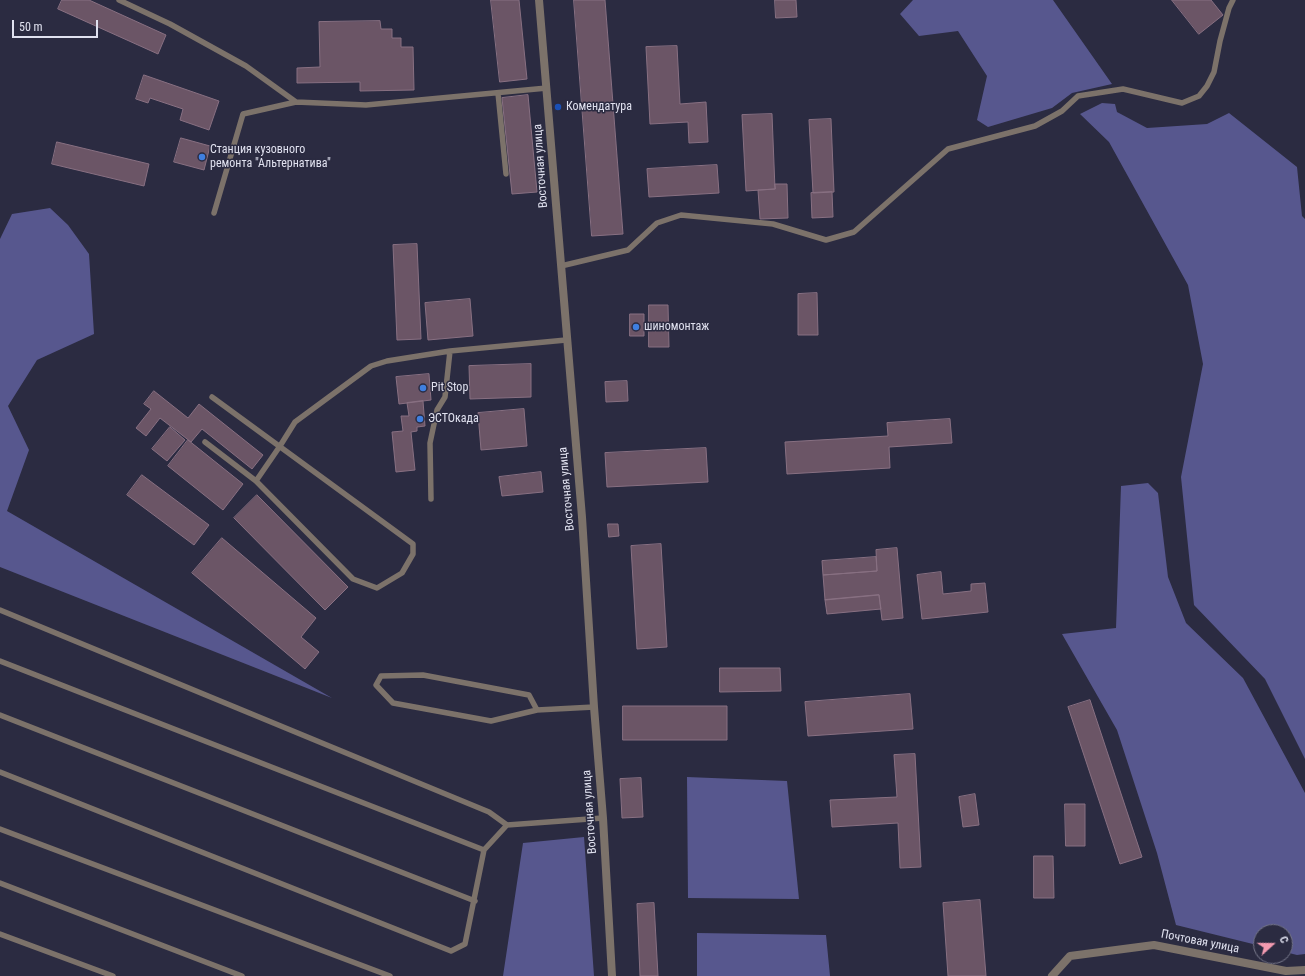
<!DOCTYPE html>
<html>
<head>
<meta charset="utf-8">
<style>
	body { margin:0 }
	#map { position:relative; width:1305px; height:976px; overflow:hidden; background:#2b2b41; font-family:"Roboto Condensed",sans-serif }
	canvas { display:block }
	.north { position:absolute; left:1253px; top:924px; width:40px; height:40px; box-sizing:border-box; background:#2b2b41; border:1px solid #737487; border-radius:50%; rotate:69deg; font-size:11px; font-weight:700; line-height:16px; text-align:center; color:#e0e1ef }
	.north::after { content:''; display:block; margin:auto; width:14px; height:18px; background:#f29ab0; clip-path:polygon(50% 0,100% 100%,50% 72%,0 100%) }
	.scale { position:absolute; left:12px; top:20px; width:86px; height:18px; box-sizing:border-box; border:2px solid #e0e1ef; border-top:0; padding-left:5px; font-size:12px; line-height:14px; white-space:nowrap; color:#e0e1ef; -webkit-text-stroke:3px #2b2b41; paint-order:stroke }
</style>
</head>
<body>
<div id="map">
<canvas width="1305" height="976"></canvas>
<div class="north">С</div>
<div class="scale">50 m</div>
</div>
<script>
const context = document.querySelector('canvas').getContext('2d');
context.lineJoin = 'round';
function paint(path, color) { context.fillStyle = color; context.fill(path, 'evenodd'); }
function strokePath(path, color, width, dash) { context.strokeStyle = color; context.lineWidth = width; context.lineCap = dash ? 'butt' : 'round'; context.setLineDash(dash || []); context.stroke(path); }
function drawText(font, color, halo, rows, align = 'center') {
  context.font = font + ' "Roboto Condensed",sans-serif'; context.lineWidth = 3; context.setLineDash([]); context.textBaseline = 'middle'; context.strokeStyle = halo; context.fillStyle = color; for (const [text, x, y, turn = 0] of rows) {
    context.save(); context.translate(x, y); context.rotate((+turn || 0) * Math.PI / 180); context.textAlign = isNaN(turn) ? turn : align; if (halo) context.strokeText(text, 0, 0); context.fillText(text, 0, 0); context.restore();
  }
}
const forest = new Path2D(`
	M913 0H1053L1112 84 1072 93 1052 108 988 127 977 120 987 76 958 31 919 36 900 14Z
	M1102 103 1115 104 1117 112 1147 128 1207 124 1229 113 1297 167 1302 216 1305 219V759L1265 679 1194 605 1181 477 1203 364 1188 285 1109 142 1080 114Z
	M50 208 68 225 89 254 94 334 37 360 8 406 29 450 7 511 332 698 0 567V239L12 214Z
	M1148 483 1158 493 1168 577 1186 623 1243 678 1305 793V954L1297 955 1285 952V932H1261V946L1176 925 1157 853 1117 730 1062 634 1116 628 1121 486Z
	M687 777 787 781 799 899 688 898Z
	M584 837 594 976H503L523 843Z
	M697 933 826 935 830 976H697Z`);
const building = new Path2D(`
	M62 0H89L166 35 158 54 58 9Z
	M491 0H519L527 79 500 82Z
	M574 0H605L623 234 592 236Z
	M775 0H796L797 17 776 18Z
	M1172 0H1211L1223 15 1199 34Z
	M380 21 381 29H392V38H401V47H413L414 90 360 91V82L297 83V68L320 67 319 22Z
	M677 46 680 104 706 102 708 142 689 143 688 122 650 124 646 47Z
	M144 75 219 101 209 130 180 120 183 109 150 98 148 103 136 99Z
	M528 95 537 192 512 194 502 98Z
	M772 114 775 189 746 191 742 115Z
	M831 119 834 192 813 193 809 120Z
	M181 138 210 146 204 170 174 162Z
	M57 142 149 164 144 186 52 164Z
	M717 165 719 193 649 197 647 169Z
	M775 184H787L788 218 760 219 758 190 775 189Z
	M832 192 833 217 812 218 811 193Z
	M417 244 421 339 397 340 393 245Z
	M817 293 818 335H798V294Z
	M470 299 473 336 428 340 425 303Z
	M649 305H668L669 347H649Z
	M630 314H644V336H630Z
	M531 364V397L470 399 469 366Z
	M429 374 431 400 399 404 396 377Z
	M627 381 628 401 606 402 605 382Z
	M154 391 188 418 199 404 263 455 252 469 202 429 191 442 160 418 146 436 136 428 151 409 144 404Z
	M423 401 425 426 417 427V431L411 432 415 470 396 472 392 432 403 431 401 416H409L407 403Z
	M524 409 527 446 481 450 478 413Z
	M950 419 952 443 889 447 890 468 787 474 785 442 888 436 887 423Z
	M170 427 185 440 167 461 152 449Z
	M188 440 243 484 223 510 168 466Z
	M706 448 708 482 607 487 605 453Z
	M541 472 543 492 502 496 499 477Z
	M142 475 209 525 194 545 127 495Z
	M257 495 348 587 325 610 234 518Z
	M608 524H618L619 536 609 537Z
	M222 538 316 618 301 637 319 652 305 669 192 573Z
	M661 544 667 647 637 649 631 546Z
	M897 548 903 618 882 620 879 595 825 600 823 575 877 571 876 550Z
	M876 557 877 571 823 575 822 561Z
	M941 572 943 594 971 591V584L985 583 988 612 922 619 917 575Z
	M879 595 881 609 827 614 825 600Z
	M720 668H780L781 691 720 692Z
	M910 694 913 729 808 736 805 702Z
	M1090 700 1142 857 1120 864 1068 707Z
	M623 706H727V740H623Z
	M915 754 921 867 900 868 898 823 832 827 830 800 897 797 894 755Z
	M641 778 643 817 622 818 620 779Z
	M975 794 979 825 963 827 959 797Z
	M1065 804H1085V846H1066Z
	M1034 856H1053L1054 898H1034Z
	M980 900 986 976H948L943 903Z
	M654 903 658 976H640L637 904Z`);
const service = new Path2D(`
	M119 0 170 24 246 66 296 102
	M498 93 506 174
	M214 213 243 114 296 102 366 105 547 88
	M561 266 628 250 657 223 681 215 773 224 826 240 854 232 948 149 1035 126 1062 111 1078 96 1123 89 1182 103 1199 96 1207 86 1214 72 1220 41 1229 8 1233 0
	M212 397 413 544V554L402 573 377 588 353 579 256 481 280 446 295 422 371 366 387 361 450 351 566 340
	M205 442 256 481
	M431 499 430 443 437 410 445 397 450 351
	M0 610 489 812 507 825 603 818
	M0 661 484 850
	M537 710 529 695 423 675 381 676 376 685 393 703 491 721 537 710 594 707
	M0 715 475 901
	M0 772 451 951 465 944 484 850 507 825
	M0 829 390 976
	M0 883 242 976
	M0 934 113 976`);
const minor = new Path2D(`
	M539 0 582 517 594 707 603 818 612 976
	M1052 976 1070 956 1154 945 1286 971 1305 970`);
const markers = [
	[558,107,4,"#1a4fb4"],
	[202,157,4,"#3f7fe0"],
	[636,327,4,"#3f7fe0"],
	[423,388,4,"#3f7fe0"],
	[420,419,4,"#3f7fe0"]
];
const poiNames = [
	["Комендатура",566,107],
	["Станция кузовного",210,150],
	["ремонта \"Альтернатива\"",210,164],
	["шиномонтаж",644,327],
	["Pit Stop",431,388],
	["ЭСТОкада",428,419]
];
const streetNames = [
	["Восточная улица",541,166,-94],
	["Восточная улица",567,489,-95],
	["Восточная улица",590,812,-94],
	["Почтовая улица",1200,942,11]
];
paint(forest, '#57578e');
paint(building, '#6b5566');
strokePath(building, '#887082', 1);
strokePath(service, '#7c726a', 5.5);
strokePath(minor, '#7c726a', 8);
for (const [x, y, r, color] of markers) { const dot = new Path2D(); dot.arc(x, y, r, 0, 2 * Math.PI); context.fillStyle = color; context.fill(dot); strokePath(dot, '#2b2b41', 1.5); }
drawText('12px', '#e0e1ef', '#2b2b41', poiNames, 'left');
drawText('12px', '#e0e1ef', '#2b2b41', streetNames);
</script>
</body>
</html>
